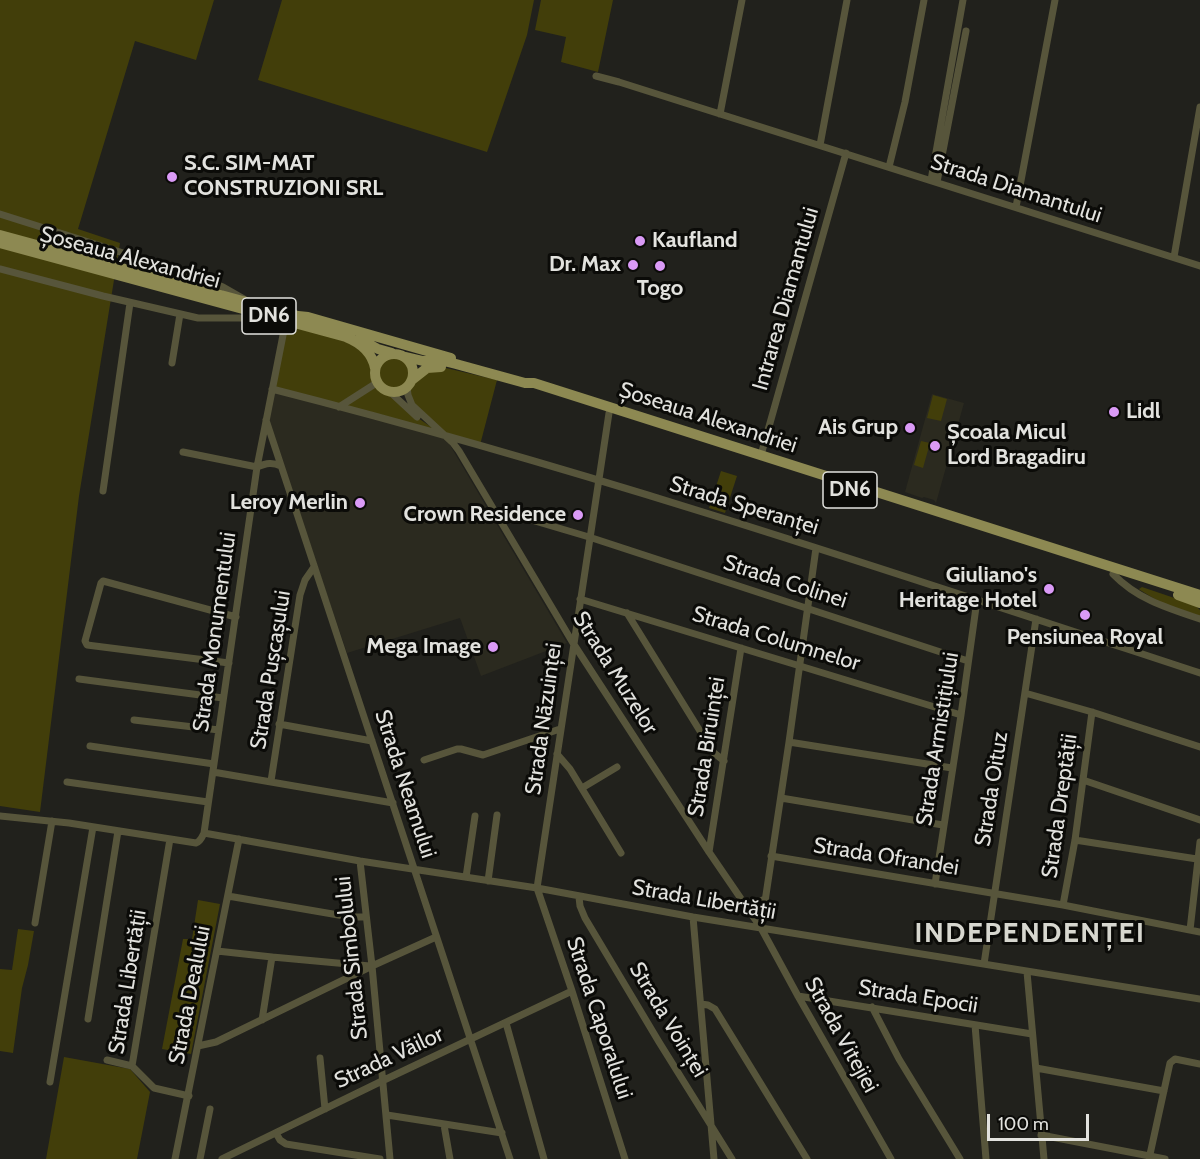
<!DOCTYPE html>
<html>
<head>
<meta charset="utf-8">
<style>
	body { margin:0 }
	#map { position:relative; width:1200px; height:1159px; overflow:hidden; background:#21211c; font-family:Cabin,sans-serif }
	canvas { display:block }
	.scale { position:absolute; left:987px; top:1114px; width:102px; height:27px; box-sizing:border-box; border:3px solid #e2e2de; border-top:0; padding-left:8px; font-size:18px; line-height:21px; white-space:nowrap; color:#e2e2de; -webkit-text-stroke:4px #0b0b08; paint-order:stroke }
</style>
</head>
<body>
<div id="map">
<canvas width="1200" height="1159"></canvas>
<div class="scale">100 m</div>
</div>
<script>
const context = document.querySelector('canvas').getContext('2d');
context.lineJoin = 'round';
function paint(path, color) { context.fillStyle = color; context.fill(path, 'evenodd'); }
function strokePath(path, color, width, dash) { context.strokeStyle = color; context.lineWidth = width; context.lineCap = dash ? 'butt' : 'round'; context.setLineDash(dash || []); context.stroke(path); }
function drawText(font, color, halo, rows, align = 'center') {
  context.font = font + ' Cabin,sans-serif'; context.lineWidth = 6; context.setLineDash([]); context.textBaseline = 'middle'; context.strokeStyle = halo; context.fillStyle = color; for (const [text, x, y, turn = 0] of rows) {
    context.save(); context.translate(x, y); context.rotate((+turn || 0) * Math.PI / 180); context.textAlign = isNaN(turn) ? turn : align; if (halo) context.strokeText(text, 0, 0); context.fillText(text, 0, 0); context.restore();
  }
}
const built = new Path2D(`
	M272 389 444 435 567 643 481 676 460 618 347 653 269 424Z
	M932 394 964 403 936 503 934 500 924 497 922 498 905 492Z`);
const green = new Path2D(`
	M0 0H214L196 60 135 41 78 229 120 243 79 496 40 812 0 806Z
	M282 0H534L527 35 487 152 258 80Z
	M541 0H613L598 72 561 62 566 37 535 30Z
	M286 320 338 335 378 363C391 346 411 353 414 373L446 368 497 380 480 445 272 389ZM407 388 416 409 440 433 418 418 391 391H402Z
	M933 395 947 399 941 421 927 418Z
	M921 441 930 443 923 468 914 465Z
	M721 471 737 476 725 513 709 508Z
	M1142 587 1195 605 1200 610V616L1163 604 1140 590 1139 589Z
	M198 900 220 904 191 1054 162 1049 183 939H192Z
	M18 929 34 931 28 965 22 988 13 1053 0 1051V969L12 970Z
	M64 1057 130 1069 150 1092 137 1159H46Z`);
const minor = new Path2D(`
	M596 76 619 82 1200 266
	M720 114 742 0
	M820 145 847 0
	M889 167 905 102 924 0
	M931 180 963 0
	M937 182 966 31
	M1016 207 1055 0
	M0 214 196 276 223 287 244 299
	M1174 257 1200 107
	M0 269 103 296 198 318H261
	M172 363 180 314
	M407 387 408 395 412 405 453 443 459 451 573 643 709 852 761 928 798 996 891 1159
	M272 389C586 469 893 572 1200 673
	M389 391 417 417
	M339 407 378 382
	M609 413 537 888 572 991 625 1159
	M266 420 510 1159
	M183 452 257 467C267 463 272 462 281 466
	M761 455 846 153
	M103 491 130 303
	M502 522 511 518 518 516 589 537 968 661
	M1113 574C1137 599 1167 608 1200 619
	M580 599 961 715
	M627 613 713 752 724 761
	M229 663 87 645 85 641 101 583 103 581 236 617
	M79 679 223 698
	M1025 693 1092 712 1200 747
	M134 720 219 730
	M279 724 372 741
	M789 742 952 768
	M90 746 214 764
	M557 754 570 769 621 853
	M424 760 457 749H461L483 755 560 729
	M213 772 393 803
	M1083 780 1200 820
	M271 781 300 595 305 580 314 567
	M67 782 208 802
	M582 788 617 767
	M781 798 943 825
	M0 816 69 823 196 843C201 841 202 837 204 833L257 467 286 320
	M204 833 360 861 537 888 693 917 1200 999
	M1075 840 1197 859
	M709 852 741 648
	M771 856 1063 905 1200 932
	M360 861 372 966 390 1159
	M466 877 475 816
	M488 881 497 815
	M935 884 961 715 977 600
	M228 896 350 917H366
	M579 897 580 906 585 918 659 1042 732 1159
	M743 901 757 903 765 899
	M1063 905 1075 840 1092 712
	M693 917 714 1159
	M35 923 52 821
	M761 928 789 742 816 548
	M1190 930 1200 842
	M217 951 272 957 370 966
	M984 964 1036 619
	M1027 972 1044 1159
	M798 996 1032 1034
	M701 1004 708 1005 715 1009 807 1159
	M872 1007 899 1059 960 1159
	M88 1019 118 831
	M262 1020 272 957
	M506 1023 544 1159
	M975 1025 986 1159
	M198 1046 216 1042 372 966 436 937
	M320 1058 325 1109
	M107 1060 132 1066
	M132 1066 170 839
	M132 1066 154 1088 189 1096
	M1036 1068 1164 1091
	M50 1082 93 827
	M387 1115 502 1133
	M444 1125 450 1159
	M276 1133 280 1140 286 1144 380 1159
	M1041 1135 1165 1159
	M175 1159 239 839
	M200 1159 210 1109
	M222 1159 382 1081 572 991
	M1149 1159 1170 1063 1175 1059 1200 1064`);
const primary = new Path2D(`
	M0 235 298 316 308 317 451 358
	M0 243 346 337C361 343 372 352 375 368
	M360 339 378 349 392 353
	M375 373a19 19 0 1 1 38 0a19 19 0 1 1-38 0Z
	M406 357 423 361H444L456 364 525 383H534L1200 595
	M413 379 427 368 441 367
	M1178 595 1200 603`);
const markers = [
	[172,177,6,"#da9af6"],
	[640,241,6,"#da9af6"],
	[633,265,6,"#da9af6"],
	[660,266,6,"#da9af6"],
	[1114,412,6,"#da9af6"],
	[910,428,6,"#da9af6"],
	[935,446,6,"#da9af6"],
	[360,503,6,"#da9af6"],
	[578,515,6,"#da9af6"],
	[1049,589,6,"#da9af6"],
	[1085,615,6,"#da9af6"],
	[493,647,6,"#da9af6"]
];
const shields = [
	[269,316,54],
	[850,490,54]
];
const shieldNames = [
	["DN6",269,316],
	["DN6",850,490]
];
const poiNames = [
	["S.C. SIM-MAT",184,164,"left"],
	["CONSTRUZIONI SRL",184,189,"left"],
	["Kaufland",652,241,"left"],
	["Dr. Max",621,265],
	["Togo",660,289,"center"],
	["Lidl",1126,412,"left"],
	["Ais Grup",898,428],
	["Școala Micul",947,433,"left"],
	["Lord Bragadiru",947,458,"left"],
	["Leroy Merlin",348,503],
	["Crown Residence",566,515],
	["Giuliano's",1037,576],
	["Heritage Hotel",1037,601],
	["Pensiunea Royal",1085,638,"center"],
	["Mega Image",481,647]
];
const streetNames = [
	["Strada Diamantului",1016,189,18],
	["Șoseaua Alexandriei",130,258,15],
	["Intrarea Diamantului",786,299,-74],
	["Șoseaua Alexandriei",708,418,18],
	["Strada Speranței",744,506,17],
	["Strada Colinei",785,582,18],
	["Strada Monumentului",215,632,-82],
	["Strada Columnelor",776,639,17],
	["Strada Pușcașului",271,670,-81],
	["Strada Muzelor",615,673,58],
	["Strada Năzuinței",544,719,-82],
	["Strada Armistițiului",938,739,-81],
	["Strada Biruinței",707,747,-81],
	["Strada Neamului",405,784,72],
	["Strada Oituz",992,789,-81],
	["Strada Dreptății",1060,806,-82],
	["Strada Ofrandei",886,857,9],
	["Strada Libertății",704,900,10],
	["Strada Simbolului",352,958,-96],
	["Strada Libertății",128,982,-81],
	["Strada Dealului",190,995,-79],
	["Strada Epocii",918,997,9],
	["Strada Caporalului",599,1018,72],
	["Strada Voinței",668,1020,59],
	["Strada Vitejiei",841,1035,61],
	["Strada Văilor",389,1058,-25]
];
const districtNames = [
	["INDEPENDENȚEI",1030,934]
];
paint(built, '#2b2a1f');
paint(green, '#423e0a');
strokePath(minor, '#57553b', 7);
strokePath(primary, '#8d8952', 10);
for (const [x, y, r, color] of markers) { const dot = new Path2D(); dot.arc(x, y, r, 0, 2 * Math.PI); context.fillStyle = color; context.fill(dot); strokePath(dot, '#0b0b08', 2); }
for (const [x, y, w] of shields) { const box = new Path2D(); box.roundRect(x - w / 2, y - 18, w, 36, 4.5); context.fillStyle = '#0b0b08'; context.fill(box); strokePath(box, '#e2e2de', 1.5); }
drawText('bold 21px', '#e2e2de', null, shieldNames);
drawText('bold 22px', '#e2e2de', '#0b0b08', poiNames, 'right');
drawText('22px', '#e2e2de', '#0b0b08', streetNames);
context.letterSpacing = '1.5px';
drawText('bold 28px', '#d7d7cf', '#0b0b08', districtNames);
context.letterSpacing = '0px';
</script>
</body>
</html>
